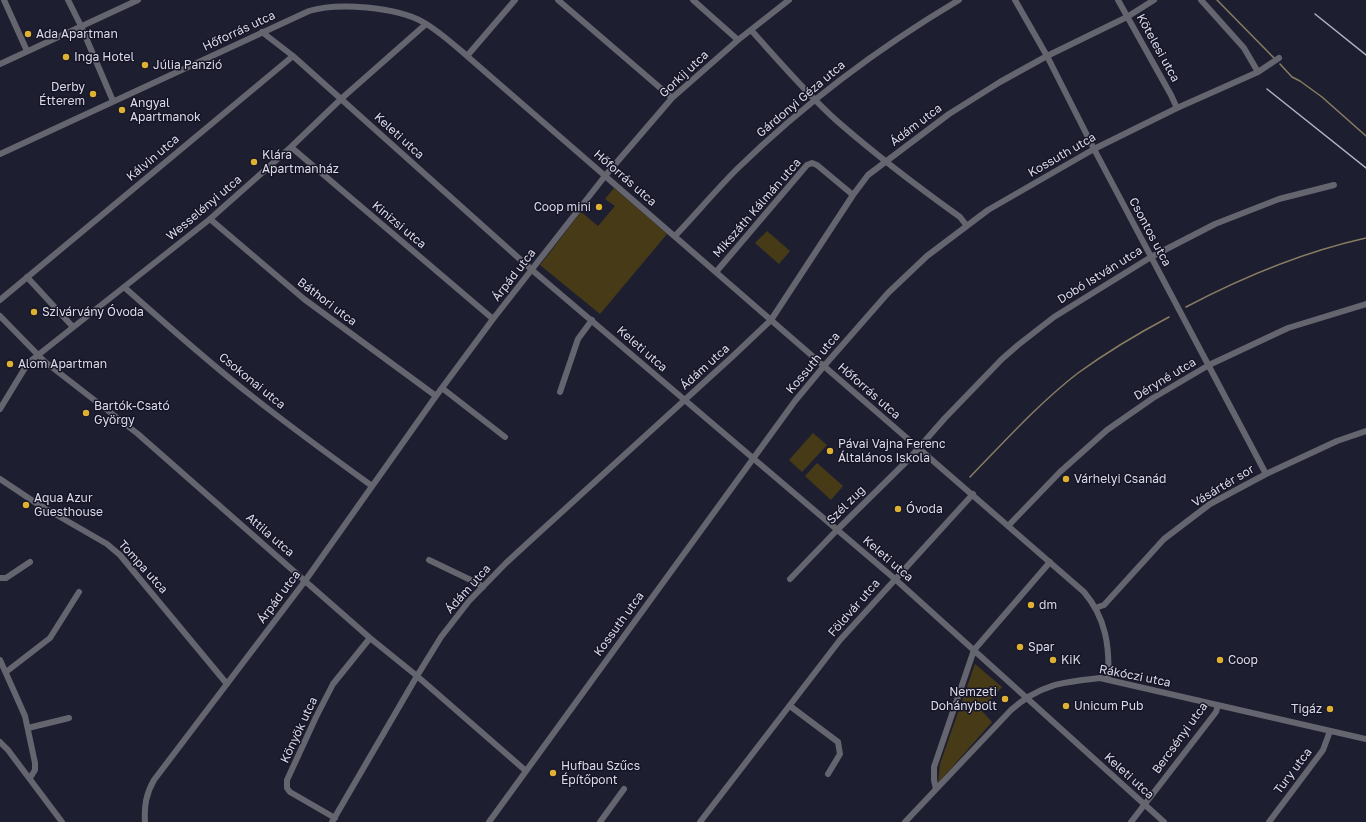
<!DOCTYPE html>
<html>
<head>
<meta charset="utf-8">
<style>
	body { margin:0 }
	canvas { display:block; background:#1e1e31 }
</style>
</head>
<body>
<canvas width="1366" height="822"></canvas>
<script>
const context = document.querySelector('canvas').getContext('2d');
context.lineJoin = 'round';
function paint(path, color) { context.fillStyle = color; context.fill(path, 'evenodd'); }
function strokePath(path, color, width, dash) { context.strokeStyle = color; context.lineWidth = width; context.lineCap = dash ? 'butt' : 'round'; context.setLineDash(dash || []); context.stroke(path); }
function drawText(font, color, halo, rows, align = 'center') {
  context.font = font + ' "Golos Text",sans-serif'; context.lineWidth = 3; context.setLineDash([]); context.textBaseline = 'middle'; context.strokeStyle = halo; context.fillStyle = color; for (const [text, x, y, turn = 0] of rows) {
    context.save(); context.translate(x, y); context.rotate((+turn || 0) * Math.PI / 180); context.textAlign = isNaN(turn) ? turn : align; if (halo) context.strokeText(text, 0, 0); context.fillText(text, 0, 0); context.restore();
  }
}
const green = new Path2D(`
	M614 188 667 234 600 314 540 265 581 212 598 226 615 206 605 199Z
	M767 231 790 251 779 264 755 243Z
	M813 433 827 445 802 472 789 460Z
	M817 463 843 486 831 500 805 476Z
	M975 664 1002 687 981 710 992 722 938 783 940 764Z`);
const stream = new Path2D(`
	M1217 0 1274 58
	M1280 64 1292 77 1300 81 1322 97 1366 136
	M1186 307C1243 277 1303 252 1366 238
	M970 477C1005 441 1038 404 1078 373 1107 352 1137 334 1169 317`);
const minor = new Path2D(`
	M4 0 27 51
	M68 0 81 26 113 101
	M558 0 672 98
	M693 0 738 40
	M1015 0 1047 56 1094 149 1266 474
	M1118 0 1171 95 1177 108
	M1201 0 1244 48 1258 72
	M751 30C779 61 806 93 837 121 876 155 918 187 960 217L967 226
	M262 32 293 56 532 270 895 579 1164 822
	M467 56 515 0
	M0 64 138 0
	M291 147 493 319
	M0 154 309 11C338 2 396 7 423 22 439 31 453 44 467 56L1084 592C1106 618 1110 647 1108 680
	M210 219 304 299 436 396
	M675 236C696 214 715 191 737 169 805 103 878 48 959 0
	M716 272 807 165 812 163 817 165 853 195
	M27 277 73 327
	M124 287C166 324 208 362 253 397 292 428 332 457 372 486
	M0 300 293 56
	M0 316 44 361 138 434 305 581 370 638 417 676 526 771
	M442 388 505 437
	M560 392 578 339 592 320
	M0 409 28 363 210 219 291 147 341 99 426 24
	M0 479 36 503 107 544 120 555 227 684
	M1008 526 1060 472 1107 430 1153 398 1209 365 1288 328 1366 304
	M429 560 477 583 483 587
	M0 578H6L30 562
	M790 579 837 530 908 460 945 418 1002 359 1018 345 1054 317 1151 257 1215 224 1279 199 1334 185
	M1095 608 1104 605 1164 539 1210 504 1266 474 1337 441 1366 431
	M0 660 25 716 35 763V770L30 778
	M6 672 50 638 79 592
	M790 706 838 742 840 754 828 774
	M28 728 69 718
	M0 742 8 750 62 822
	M936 789 934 780V767L974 650 1050 562
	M335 818 290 792 287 788V780L316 717 333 684 370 638
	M145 822C144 806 146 794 154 780L305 581 436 396 493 319 605 176 672 98 738 40 789 0
	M332 822 417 676 441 637 469 601 506 563 531 540 733 356 771 320 853 195 868 175 949 114 1000 82 1047 56 1127 17 1154 0
	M489 822 795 401 824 366 888 293 927 256 988 210 1094 149 1177 108 1258 72 1279 58
	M600 822 624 789
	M700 822 840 640 973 494
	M905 822 1011 710C1040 684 1063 682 1100 678L1366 739
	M1131 822 1216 712 1218 705
	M1269 822 1323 750 1330 731`);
const rail = new Path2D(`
	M1315 14 1366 55
	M1267 89 1366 168`);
const markers = [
	[28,34,4,"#deb133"],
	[66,57,4,"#deb133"],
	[145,65,4,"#deb133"],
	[93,94,4,"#deb133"],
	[122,110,4,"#deb133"],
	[254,162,4,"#deb133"],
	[599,207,4,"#deb133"],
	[34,312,4,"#deb133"],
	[10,364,4,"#deb133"],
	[86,413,4,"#deb133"],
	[830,451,4,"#deb133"],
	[1066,479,4,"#deb133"],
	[26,505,4,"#deb133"],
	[898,509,4,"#deb133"],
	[1031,605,4,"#deb133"],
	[1020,647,4,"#deb133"],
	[1053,660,4,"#deb133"],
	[1220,660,4,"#deb133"],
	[1005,699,4,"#deb133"],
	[1066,706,4,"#deb133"],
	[1330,709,4,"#deb133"],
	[553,773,4,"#deb133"]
];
const streetNames = [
	["Hőforrás utca",239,31,-25],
	["Kötelesi utca",1158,48,61],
	["Gorkij utca",684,74,-43],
	["Gárdonyi Géza utca",801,99,-40],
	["Ádám utca",916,125,-37],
	["Keleti utca",399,136,42],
	["Kossuth utca",1062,155,-30],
	["Kálvin utca",153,158,-40],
	["Hőforrás utca",625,178,41],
	["Wesselényi utca",204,208,-40],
	["Mikszáth Kálmán utca",757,208,-49],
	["Kinizsi utca",399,225,40],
	["Csontos utca",1150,232,62],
	["Árpád utca",514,275,-52],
	["Dobó István utca",1100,275,-32],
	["Báthori utca",327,302,37],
	["Keleti utca",642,349,41],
	["Kossuth utca",813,363,-50],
	["Ádám utca",705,367,-42],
	["Déryné utca",1165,379,-31],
	["Csokonai utca",252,381,39],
	["Hőforrás utca",869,391,41],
	["Vásártér sor",1223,486,-31],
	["Szél zug",846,505,-45],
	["Attila utca",270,535,41],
	["Keleti utca",888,559,41],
	["Tompa utca",143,567,48],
	["Ádám utca",468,589,-48],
	["Árpád utca",279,597,-53],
	["Földvár utca",854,608,-49],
	["Kossuth utca",619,624,-54],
	["Rákóczi utca",1135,676,11],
	["Könyök utca",299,730,-65],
	["Bercsényi utca",1180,738,-54],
	["Tury utca",1293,771,-53],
	["Keleti utca",1129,776,42]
];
const poiNames = [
	["Ada Apartman",36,34],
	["Inga Hotel",74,57],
	["Júlia Panzió",153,65],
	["Derby",85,87,"right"],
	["Étterem",85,101,"right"],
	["Angyal",130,103],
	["Apartmanok",130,117],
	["Klára",262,155],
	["Apartmanház",262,169],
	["Coop mini",591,207,"right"],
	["Szivárvány Óvoda",42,312],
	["Alom Apartman",18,364],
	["Bartók-Csató",94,406],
	["György",94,420],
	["Pávai Vajna Ferenc",838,444],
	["Általános Iskola",838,458],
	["Várhelyi Csanád",1074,479],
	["Aqua Azur",34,498],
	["Guesthouse",34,512],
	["Óvoda",906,509],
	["dm",1039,605],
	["Spar",1028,647],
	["KiK",1061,660],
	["Coop",1228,660],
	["Nemzeti",997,692,"right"],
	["Dohánybolt",997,706,"right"],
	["Unicum Pub",1074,706],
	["Tigáz",1322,709,"right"],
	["Hufbau Szűcs",561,766],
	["Építőpont",561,780]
];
paint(green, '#473a17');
strokePath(stream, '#897d61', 1.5);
strokePath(minor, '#65656f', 6);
strokePath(rail, '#b2b2c0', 1.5);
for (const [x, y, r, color] of markers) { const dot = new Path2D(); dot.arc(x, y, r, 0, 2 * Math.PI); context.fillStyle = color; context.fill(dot); strokePath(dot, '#151527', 1.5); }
drawText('12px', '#dadae7', '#151527', streetNames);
drawText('12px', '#dadae7', '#151527', poiNames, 'left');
</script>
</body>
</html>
